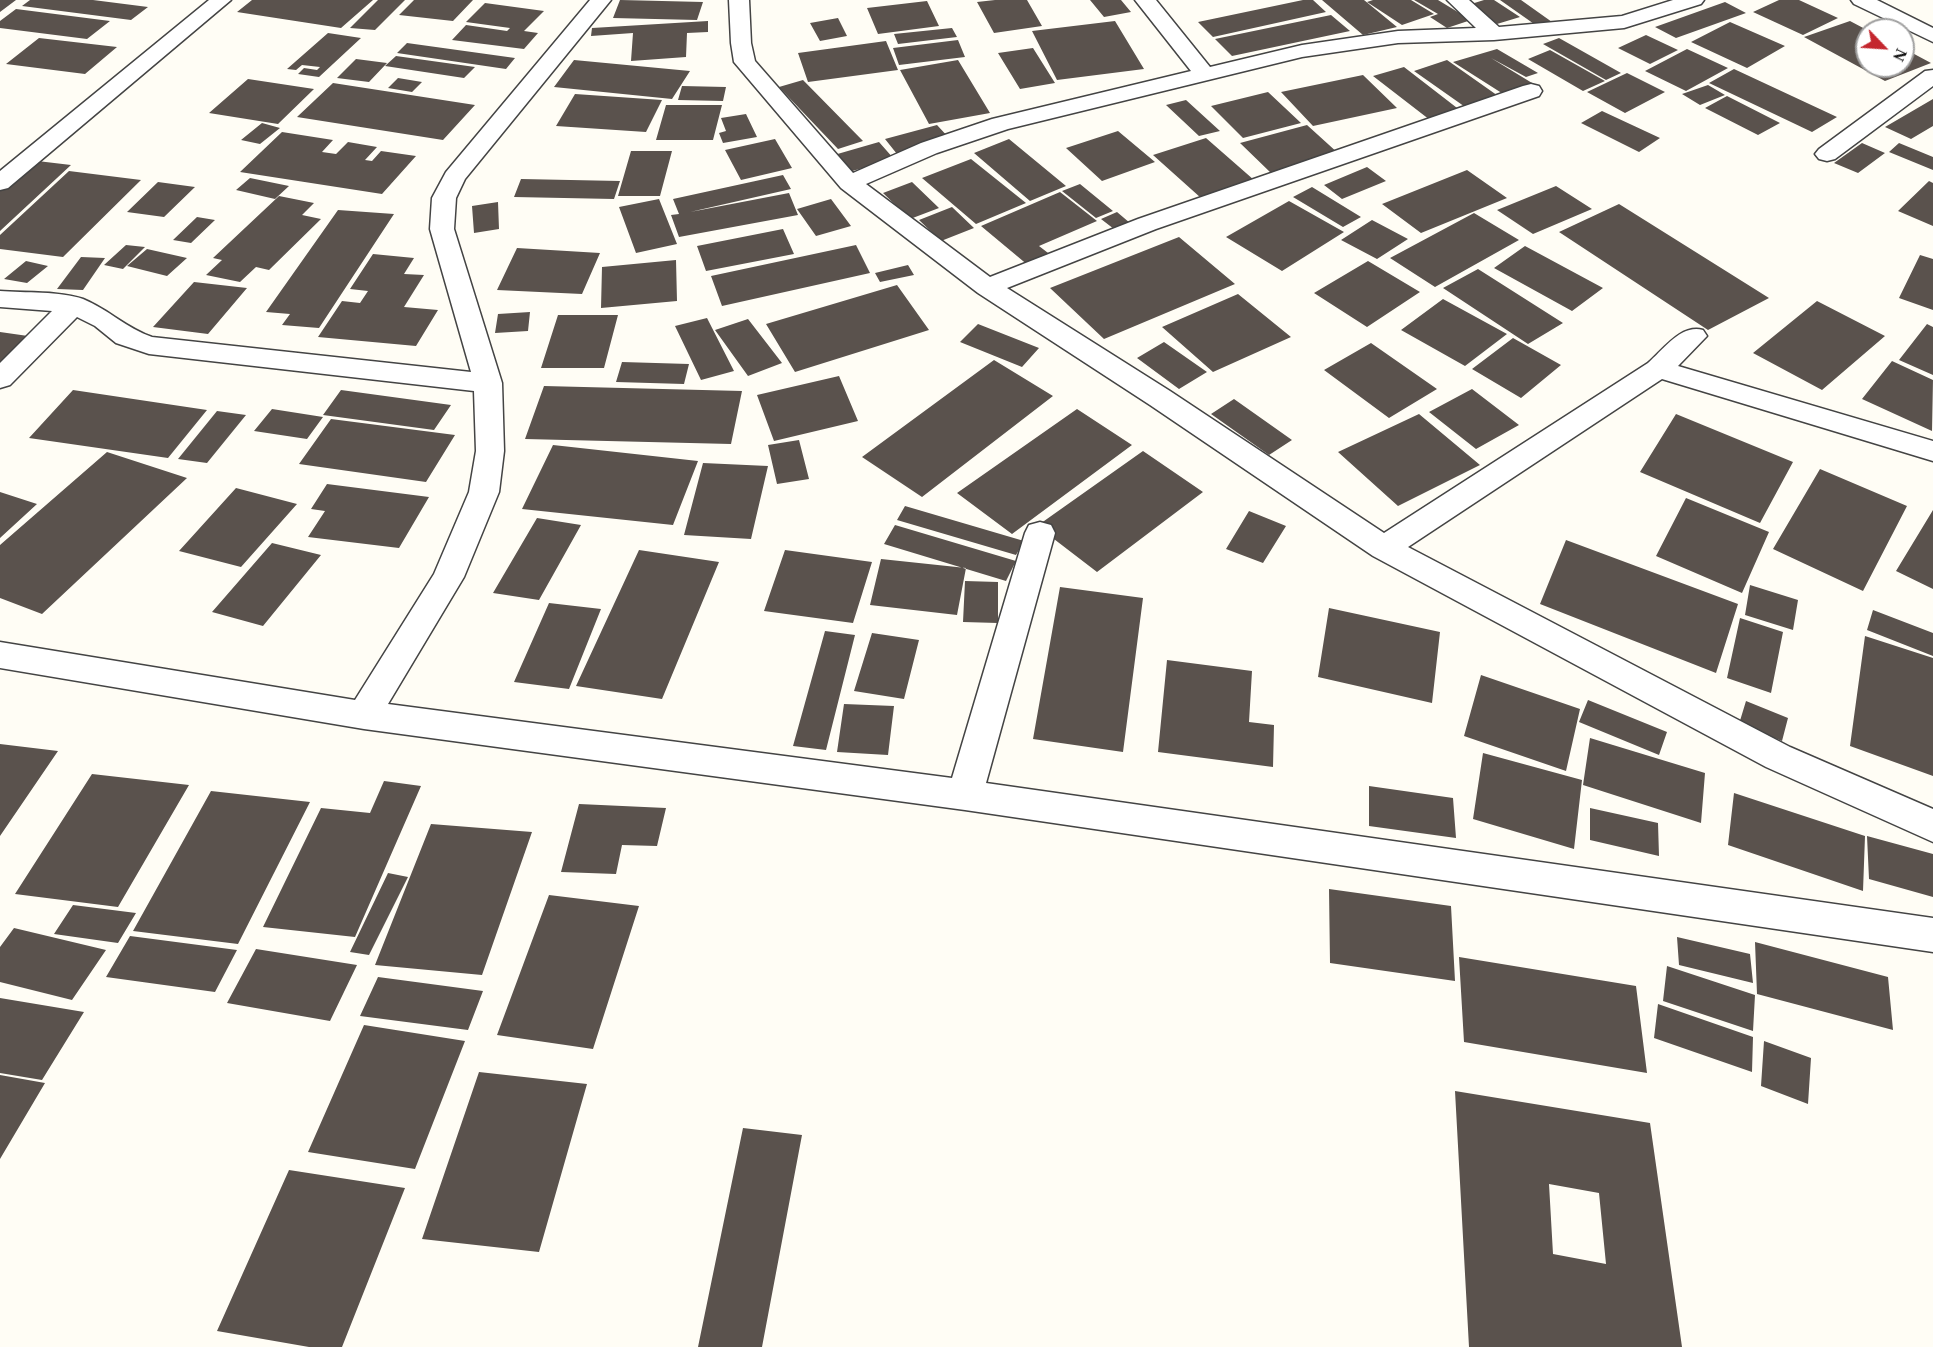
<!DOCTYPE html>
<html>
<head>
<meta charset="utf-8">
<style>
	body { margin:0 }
	#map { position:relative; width:1933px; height:1347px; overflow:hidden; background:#fffdf5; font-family:Georgia,serif }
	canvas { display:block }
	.north { position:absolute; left:1855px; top:18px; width:60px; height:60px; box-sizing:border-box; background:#fff; border:2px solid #a0a0a0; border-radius:50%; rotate:115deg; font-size:16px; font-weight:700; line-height:24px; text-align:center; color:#111 }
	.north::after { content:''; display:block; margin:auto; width:21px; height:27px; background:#c4262e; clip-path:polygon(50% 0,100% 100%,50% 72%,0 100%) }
</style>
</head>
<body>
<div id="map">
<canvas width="1933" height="1347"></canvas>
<div class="north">N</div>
</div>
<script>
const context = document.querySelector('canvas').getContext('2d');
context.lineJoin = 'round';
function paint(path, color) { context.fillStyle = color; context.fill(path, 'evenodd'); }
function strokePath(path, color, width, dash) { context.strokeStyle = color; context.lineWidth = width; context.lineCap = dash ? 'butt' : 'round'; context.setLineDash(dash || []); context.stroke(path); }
const building = new Path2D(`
	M0 0H16L0 12Z
	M30 0H93L148 7 131 20 22 6Z
	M252 0H373L341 28 237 12Z
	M378 0H405L375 30 350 28Z
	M414 0H473L453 21 399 15Z
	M620 0H621L703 2 697 20 613 18Z
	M995 0H1027L1042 26 994 33 977 2Z
	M1090 0H1121L1131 12 1104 17Z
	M1303 0H1313L1326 12 1213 37 1198 22Z
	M1322 0H1364L1397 27 1363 35Z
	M1373 0H1411L1434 14 1402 25 1367 2Z
	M1414 0H1438L1471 20 1447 28 1430 17 1438 14Z
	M1484 0H1494L1520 17 1497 24 1468 5Z
	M1500 0H1521L1552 22 1537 26Z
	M1779 0H1799L1838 18 1803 35 1753 12Z
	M927 1 939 26 878 34 867 8Z
	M1725 2 1746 13 1676 38 1655 27Z
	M485 3 544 11 524 31 538 33 524 49 452 40 466 25 507 31 510 28 466 22Z
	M16 9 110 21 87 39 0 28V21Z
	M1331 15 1350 31 1232 56 1215 39Z
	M838 18 847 36 820 41 810 23Z
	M708 21V32L687 33 686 57 631 61 633 33 591 36 592 28Z
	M1115 21 1144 69 1057 80 1032 31Z
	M1850 21 1867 30V66H1903V48L1931 63 1885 81 1804 37Z
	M1730 22 1785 46 1747 68 1691 42Z
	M952 28 957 37 898 44 894 34Z
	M328 33 361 38 319 77 298 74 304 68 317 70 320 67 302 65 296 70 287 69Z
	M1646 35 1678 50 1650 64 1618 48Z
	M39 38 117 47 85 74 6 64Z
	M1559 38 1621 73 1606 80 1543 44Z
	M958 40 965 57 899 65 893 48Z
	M886 41 898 70 808 82 798 53Z
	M407 43 515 58 506 69 397 53Z
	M1033 48 1055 83 1020 89 998 53Z
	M1497 49 1538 73 1526 77 1491 58 1537 86 1508 97 1453 62Z
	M1687 49 1728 68 1686 91 1645 71Z
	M1550 50 1605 81 1583 91 1528 59Z
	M396 56 475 67 464 78 385 66Z
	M356 59 387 63 369 82 337 78Z
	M574 60 690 71 672 99 554 87Z
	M958 60 990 113 929 124 900 70Z
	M1447 60 1501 98 1468 109 1414 71Z
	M1404 67 1461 111 1430 120 1373 76Z
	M1734 69 1837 117 1812 132 1709 83Z
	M1627 73 1665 92 1625 113 1587 92Z
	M1363 75 1397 108 1313 126 1281 92Z
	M398 78 422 82 412 92 388 88Z
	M248 79 314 89 278 124 209 113Z
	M803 80 863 141 838 149 779 87Z
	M333 83 475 105 443 140 297 117Z
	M1708 85 1725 95 1700 105 1682 94Z
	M682 86 726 87 723 101 678 100Z
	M1268 92 1301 123 1243 138 1211 106Z
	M575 94 662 100 646 132 556 126Z
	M1727 96 1780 123 1758 135 1705 108Z
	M1933 99V126L1911 139 1885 127Z
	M1186 100 1220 131 1199 136 1166 105Z
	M666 105H722L713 140H656Z
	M1602 111 1660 138 1639 152 1581 123Z
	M746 114 757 137 723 143 719 133 726 131 721 118Z
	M262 123 280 128 260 144 241 140Z
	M937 125 950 139 897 154 885 139Z
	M1307 125 1339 154 1271 173 1240 143Z
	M1118 131 1155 162 1102 181 1066 148Z
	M282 132 333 140 322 152 336 154 348 142 377 147 365 160 372 161 381 151 416 156 382 194 240 172Z
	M1206 138 1254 180 1201 198 1153 155Z
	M775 139 792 168 741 180 725 150Z
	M1009 139 1066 186 1030 201 974 153Z
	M879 142 894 159 849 172 834 155Z
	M1862 143 1885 153 1858 173 1834 163Z
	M1899 143 1933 157V170L1889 152Z
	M631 151H672L660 196H618Z
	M971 159 1026 203 976 224 922 178Z
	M29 160 71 165 0 231V186Z
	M1367 167 1386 181 1342 199 1324 185Z
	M1467 170 1507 198 1421 233 1382 204Z
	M69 171 141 180 63 257 0 249V235Z
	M783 175 791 189 690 212 789 193 798 215 679 237 671 215 679 214 673 199Z
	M250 178 289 186 275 199 236 190Z
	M521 179 620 181 614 199 514 197Z
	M1929 181 1933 183V226L1898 211Z
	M158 182 195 187 164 217 127 212Z
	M912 182 939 208 910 219 883 193Z
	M1080 184 1113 211 1096 218 1062 191Z
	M1556 186 1592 209 1533 234 1497 210Z
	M1312 187 1361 217 1343 227 1293 197Z
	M1060 192 1097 221 1039 246 1052 256 1029 266 981 226Z
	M279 196 314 203 302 215 321 219 269 270 256 267 240 282 206 275 222 260 213 258Z
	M659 199 677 244 636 253 619 207Z
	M831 199 851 226 816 236 797 209Z
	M1289 201 1344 232 1282 271 1226 237Z
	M498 202 499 229 474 233 472 206Z
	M1619 204 1769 298 1708 330 1559 232Z
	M952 207 974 228 941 241 919 220Z
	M338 210 394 214 319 328 282 325 290 314 266 312Z
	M1117 212 1130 223 1114 229 1101 219Z
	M1474 213 1519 240 1435 287 1390 258Z
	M197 217 215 220 191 243 173 240Z
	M1372 220 1408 239 1377 259 1341 240Z
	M783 229 794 254 706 271 697 246Z
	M1179 237 1235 284 1104 339 1050 288Z
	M126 245 145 247 123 269 104 265Z
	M856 245 870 273 722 306 711 276Z
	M1525 246 1603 288 1572 311 1494 268Z
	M517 248 600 253 582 294 497 290Z
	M147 249 187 258 167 276 127 266Z
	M373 254 414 258 404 274 424 275 404 307 438 310 416 346 318 337 342 301 360 303 368 291 350 289Z
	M1920 255 1933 259V310L1899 298Z
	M81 257 105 258 83 290 57 289Z
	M676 260 677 301 601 308 602 267Z
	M26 261 48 266 27 283 4 279Z
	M1368 261 1420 292 1367 327 1314 293Z
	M908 265 914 275 880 282 875 273Z
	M1478 269 1563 323 1528 344 1443 288Z
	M194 282 247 288 208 334 153 327Z
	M897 285 929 330 795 372 766 324Z
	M1238 294 1291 337 1213 372 1162 327Z
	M1443 299 1507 334 1465 366 1401 330Z
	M1817 301 1885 336 1822 390 1753 353Z
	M530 312 528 331 495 333 498 314Z
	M558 315H618L604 368H541Z
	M707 318 734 371 701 380 675 326Z
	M748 319 782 363 748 376 715 330Z
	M978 324 1039 348 1022 367 960 342Z
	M1927 324 1933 327V375L1899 360Z
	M0 332 28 336 0 363Z
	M1513 338 1561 365 1521 398 1472 369Z
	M1164 342 1207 372 1179 389 1137 358Z
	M1371 343 1437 389 1389 418 1324 370Z
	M994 360 1053 396 922 497 862 457Z
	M1892 361 1933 380 1932 431 1862 399Z
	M622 362 689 364 684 384 616 382Z
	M839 376 858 421 774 441 757 395Z
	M544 386 742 391 731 444 525 439Z
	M1472 389 1519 425 1476 449 1429 412Z
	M73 390 207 410 168 458 29 438Z
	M341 390 451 405 434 430 323 415Z
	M1234 399 1292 440 1269 455 1211 414Z
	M272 409 323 417 307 439 254 431Z
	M1077 409 1132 445 1012 534 957 493Z
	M217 411 246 415 207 463 178 459Z
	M1419 414 1480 465 1398 506 1338 452Z
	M1676 414 1793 462 1760 523 1640 472Z
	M331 419 455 435 426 482 299 464Z
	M799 440 809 479 777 484 768 445Z
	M553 445 698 461 673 525 522 509Z
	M1143 451 1203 492 1097 572 1037 526Z
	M107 452 187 478 42 614 0 598V545Z
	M703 463 768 466 751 539 684 535Z
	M1820 469 1907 506 1863 591 1773 549Z
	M327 484 429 497 399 548 308 537 325 511 311 509Z
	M236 488 297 504 241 567 179 551Z
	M0 492 37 504 0 538Z
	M1686 498 1769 532 1742 593 1656 556Z
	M905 506 1024 541 1016 555 897 520Z
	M1933 510V589L1896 571Z
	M1249 511 1286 526 1263 563 1226 549Z
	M537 518 581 525 539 600 493 593Z
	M895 525 1016 561 1006 581 884 544Z
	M1566 540 1738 604 1716 673 1540 604Z
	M272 543 321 555 263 626 212 612Z
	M639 550 719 562 662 699 576 686Z
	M785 550 872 562 853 623 764 611Z
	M881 559 966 568 957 615 870 605Z
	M965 581 998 582V623L963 622Z
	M1750 585 1798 600 1793 630 1745 615Z
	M1060 587 1143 598 1123 752 1033 739Z
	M549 603 601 609 569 689 514 682Z
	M1329 608 1440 632 1432 703 1318 677Z
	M1873 610 1933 633V656L1867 630Z
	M1740 618 1783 632 1771 693 1727 678Z
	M825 631 855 635 826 750 793 746Z
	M872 633 919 640 904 699 854 691Z
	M1865 636 1933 658V776L1850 746Z
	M1167 660 1252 671 1249 722 1274 725 1273 767 1158 752Z
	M1481 675 1580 709 1566 771 1464 736Z
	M1588 700 1667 732 1659 755 1579 722Z
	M1746 701 1788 718 1782 741 1739 724Z
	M844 704 894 706 888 755 837 752Z
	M1590 738 1705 773 1701 823 1583 785Z
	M0 744 58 751 0 836Z
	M1483 753 1582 780 1574 849 1473 819Z
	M92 774 189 785 118 907 15 894Z
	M384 781 421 786 355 937 263 927 321 808 370 813Z
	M1369 786 1453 798 1456 838 1369 826Z
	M211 791 310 802 238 944 133 931Z
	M1734 793 1865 836 1863 891 1728 845Z
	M579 804 666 808 657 846 622 845 616 874 561 872Z
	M1590 808 1658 823 1659 856 1590 840Z
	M431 824 532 832 482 975 375 965Z
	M1867 836 1933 854V897L1869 879Z
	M388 873 408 877 369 955 350 952Z
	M1329 889 1451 906 1455 981 1330 963Z
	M549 895 639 906 593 1049 497 1035Z
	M73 905 136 913 118 943 54 934Z
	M14 928 106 950 72 1000 0 982V947Z
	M130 936 237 950 215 992 106 977Z
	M1677 937 1750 954 1753 983 1679 965Z
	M1755 942 1888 977 1893 1030 1757 994Z
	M256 949 357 965 330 1021 227 1003Z
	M1459 957 1636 986 1647 1073 1464 1042Z
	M1667 966 1755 995 1753 1031 1663 1001Z
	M378 977 483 991 468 1030 360 1016Z
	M0 998 84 1012 42 1080 0 1073Z
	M1658 1004 1753 1037 1752 1072 1654 1038Z
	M364 1025 465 1041 415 1169 308 1152Z
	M1764 1041 1811 1058 1808 1104 1761 1086Z
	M479 1072 587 1084 539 1252 422 1239Z
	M0 1075 45 1083 0 1159Z
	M1455 1091 1650 1123 1682 1347H1469ZM1549 1184 1599 1193 1606 1264 1553 1254Z
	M743 1128 802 1135 762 1347H698Z
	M289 1170 405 1188 342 1347H309L217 1331Z`);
const minor = new Path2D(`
	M209 0H231L8 188 0 190V171Z
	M590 0H611L465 179 456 198 454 229 502 383 504 451 499 492 464 577 388 704 952 778 1025 533 1029 525 1040 522 1051 525 1055 533 986 783 1933 918V952L965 810 364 729 0 668V642L355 700 434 574 469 492 476 451 474 391 149 354 116 343 95 326 77 317 10 385 0 388V363L52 311 0 307V291C24 293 61 291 83 299 108 309 126 328 152 337L471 372 430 229 432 198 446 172Z
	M729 0H749L751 43 755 61 853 173 921 143 992 119 1191 71 1135 0H1156L1210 67 1302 45 1398 31 1476 28 1447 0H1469L1499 27 1622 16 1673 0H1704L1701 4 1624 28 1494 40 1398 43 1302 57 1008 129 937 153 866 184 990 277 1138 219 1523 86 1531 84 1539 86 1542 91 1539 96 1156 229 1007 288 1170 391 1384 533 1648 363C1664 349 1681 324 1703 330L1707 336 1678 366 1933 441V461L1662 379 1408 547 1790 747 1933 809V842L1766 767 1373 556 1150 405 978 293 841 188 734 62 731 43Z
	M1851 0H1877L1933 28V42L1854 4Z
	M1933 70V86L1835 159 1827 161 1819 159 1815 154 1819 149 1925 71Z`);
paint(building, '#5a524d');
strokePath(minor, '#444', 3);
paint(minor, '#fff');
</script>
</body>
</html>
